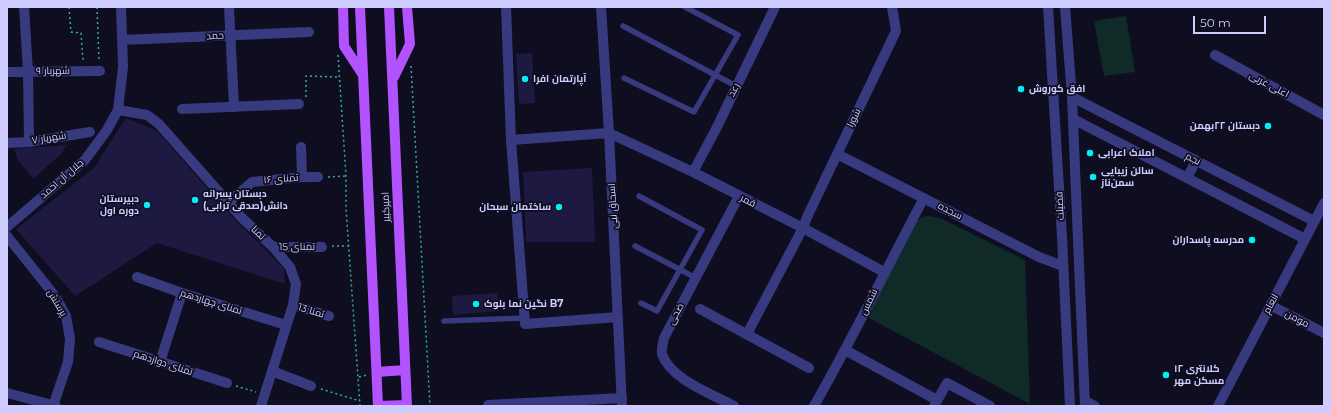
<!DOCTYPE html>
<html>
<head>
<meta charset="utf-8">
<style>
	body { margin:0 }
	#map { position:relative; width:1331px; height:413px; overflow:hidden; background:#0f0d20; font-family:Montserrat,sans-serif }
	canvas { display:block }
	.frame { position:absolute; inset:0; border:8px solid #ceccff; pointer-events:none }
	.scale { position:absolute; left:1193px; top:16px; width:73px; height:18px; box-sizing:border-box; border:2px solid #ceccff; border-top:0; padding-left:5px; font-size:12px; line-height:14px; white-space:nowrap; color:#ceccff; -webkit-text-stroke:3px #0f0d20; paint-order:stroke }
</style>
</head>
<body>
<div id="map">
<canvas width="1331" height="413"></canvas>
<div class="frame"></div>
<div class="scale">50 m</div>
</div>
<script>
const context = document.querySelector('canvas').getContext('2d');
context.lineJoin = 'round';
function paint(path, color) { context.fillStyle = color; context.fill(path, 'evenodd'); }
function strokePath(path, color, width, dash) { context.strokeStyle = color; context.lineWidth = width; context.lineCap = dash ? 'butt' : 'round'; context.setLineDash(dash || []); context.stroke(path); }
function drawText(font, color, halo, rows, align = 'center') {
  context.font = font + ' Montserrat,Cairo,sans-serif'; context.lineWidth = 3.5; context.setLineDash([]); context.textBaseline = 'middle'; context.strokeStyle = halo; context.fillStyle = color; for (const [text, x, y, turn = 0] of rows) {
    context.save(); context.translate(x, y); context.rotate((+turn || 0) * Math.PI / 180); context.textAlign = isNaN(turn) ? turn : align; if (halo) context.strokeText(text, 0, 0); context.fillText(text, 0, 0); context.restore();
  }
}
const green = new Path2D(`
	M1126 16 1135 72 1104 76 1094 21Z
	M928 216 940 218 1025 260 1030 404 867 317 916 222 923 217Z`);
const building = new Path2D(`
	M532 53 535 103 519 104 516 54Z
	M126 118 157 131 236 221 261 245 284 269 285 284 157 243 75 296 16 229 94 168Z
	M67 145 60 155 33 179 18 160 14 149Z
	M592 168 595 242H526L523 172Z
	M498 293 499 311 453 315 452 296Z`);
const path = new Path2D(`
	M69 7 71 32 81 33 83 61
	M97 7 99 62
	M338 55 346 176V209L360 406
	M411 66 430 406
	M306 97V76L339 77
	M328 177 346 176
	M332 246H348
	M359 377 367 375
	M236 386 256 392
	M321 389 360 401`);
const service = new Path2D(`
	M623 26 736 86
	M624 78 694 112 738 35 685 7
	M639 196 702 230 657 311 641 303
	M635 246 696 278
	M444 321 525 318`);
const minor = new Path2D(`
	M24 7 28 72 29 142
	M229 7 234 107
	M506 7 511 140 525 324 618 317
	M601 7 609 133 622 406
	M122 40 309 32
	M1215 55 1324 115
	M7 72 100 71
	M1072 97 1314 221
	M182 109 299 104
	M118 110 147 115 159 124 241 217 273 247 290 267 296 284 293 305 261 406
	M1073 119 1305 239
	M511 140 609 133 693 172 803 228 884 272
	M7 143 29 142 90 132
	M301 147 302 177
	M837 154 1039 257 1063 266
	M693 172 716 129 775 7
	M1187 178 1196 161
	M229 202 252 182 302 177H318
	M7 227 85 160 107 130 118 110 123 67 121 7
	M7 236 55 296 66 316 70 339 68 362 53 406
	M273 247H322
	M137 277 182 293 286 325
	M293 305 329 316
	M1270 305 1324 333
	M700 309 809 368
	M747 334 803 228 807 217 896 31 892 7
	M99 342 227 383
	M845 350 937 400
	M160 362 182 293
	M272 371 311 386
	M7 393 56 406
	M1085 401 1095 406
	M488 405 622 398
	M734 406C712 394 670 379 662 354 661 349 663 343 664 338L739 196
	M814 406C853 338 887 267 924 198
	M934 406 947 383 990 406
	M1218 406 1324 203`);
const tertiary = new Path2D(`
	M1048 7 1062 237 1070 406
	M1065 7 1072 97 1085 406`);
const primary = new Path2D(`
	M343 7 344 46 363 75
	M360 7 378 406
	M389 7 407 406
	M394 77 410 44 407 7
	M377 372 405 370
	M378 406 407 405`);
const markers = [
	[525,79,4,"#00f0f7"],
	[1021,89,4,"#00f0f7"],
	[1268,126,4,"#00f0f7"],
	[1090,153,4,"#00f0f7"],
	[1093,177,4,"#00f0f7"],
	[195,200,4,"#00f0f7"],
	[147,205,4,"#00f0f7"],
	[559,207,4,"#00f0f7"],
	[1252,240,4,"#00f0f7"],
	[476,304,4,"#00f0f7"],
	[1166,375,4,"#00f0f7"]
];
const streetNames = [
	["حمد",215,36,-3],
	["شهریار ۹",53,71,-1],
	["اعلی غربی",1269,85,28],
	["رعد",734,90,-64],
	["شورا",854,118,-64],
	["شهریار ۷",49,138,-9],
	["نجم",1193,159,27],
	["جلال آل احمد",62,179,-41],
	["تمنای ۱۶",281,179,-4],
	["قمر",748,201,27],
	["اسحاق نبی",613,206,-93],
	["فضیلت",1060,206,-93],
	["امیرکبیر",386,207,-92],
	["سجده",950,211,27],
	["تمنا",258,233,45],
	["تمنای 15",297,247,-1],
	["تمنای چهاردهم",211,302,17],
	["شمس",869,302,-64],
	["پرستش",57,303,60],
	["انعام",1271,304,-62],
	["تمنا 13",311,311,17],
	["ضحی",676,314,-62],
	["مومن",1297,319,28],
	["تمنای دوازدهم",163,363,18]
];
const poiNames = [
	["آپارتمان افرا",533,79],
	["افق کوروش",1029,89],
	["دبستان ۲۲بهمن",1260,126,"right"],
	["املاک اعرابی",1098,153],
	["سالن زیبایی",1101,171],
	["سمن‌ناز",1101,183],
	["دبستان پسرانه",203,194],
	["دانش(صدقی ترابی)",203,206],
	["دبیرستان",139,199,"right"],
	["دوره اول",139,211,"right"],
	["ساختمان سبحان",551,207,"right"],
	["مدرسه پاسداران",1244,240,"right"],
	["نگین نما بلوک B7",484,304],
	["کلانتری ۱۲",1174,369],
	["مسکن مهر",1174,381]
];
paint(green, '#102a27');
paint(building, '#1e1941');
strokePath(path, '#2db1a0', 1.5, [2, 3]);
strokePath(service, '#383a7f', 5.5);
strokePath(minor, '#383a7f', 10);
strokePath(tertiary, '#383a7f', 10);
strokePath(primary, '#b253ff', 10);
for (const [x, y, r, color] of markers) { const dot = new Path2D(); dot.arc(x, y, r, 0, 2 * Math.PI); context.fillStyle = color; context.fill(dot); strokePath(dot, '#0f0d20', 1.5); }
drawText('10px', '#ceccff', '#0f0d20', streetNames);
drawText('bold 10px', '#ceccff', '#0f0d20', poiNames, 'left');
</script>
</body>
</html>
